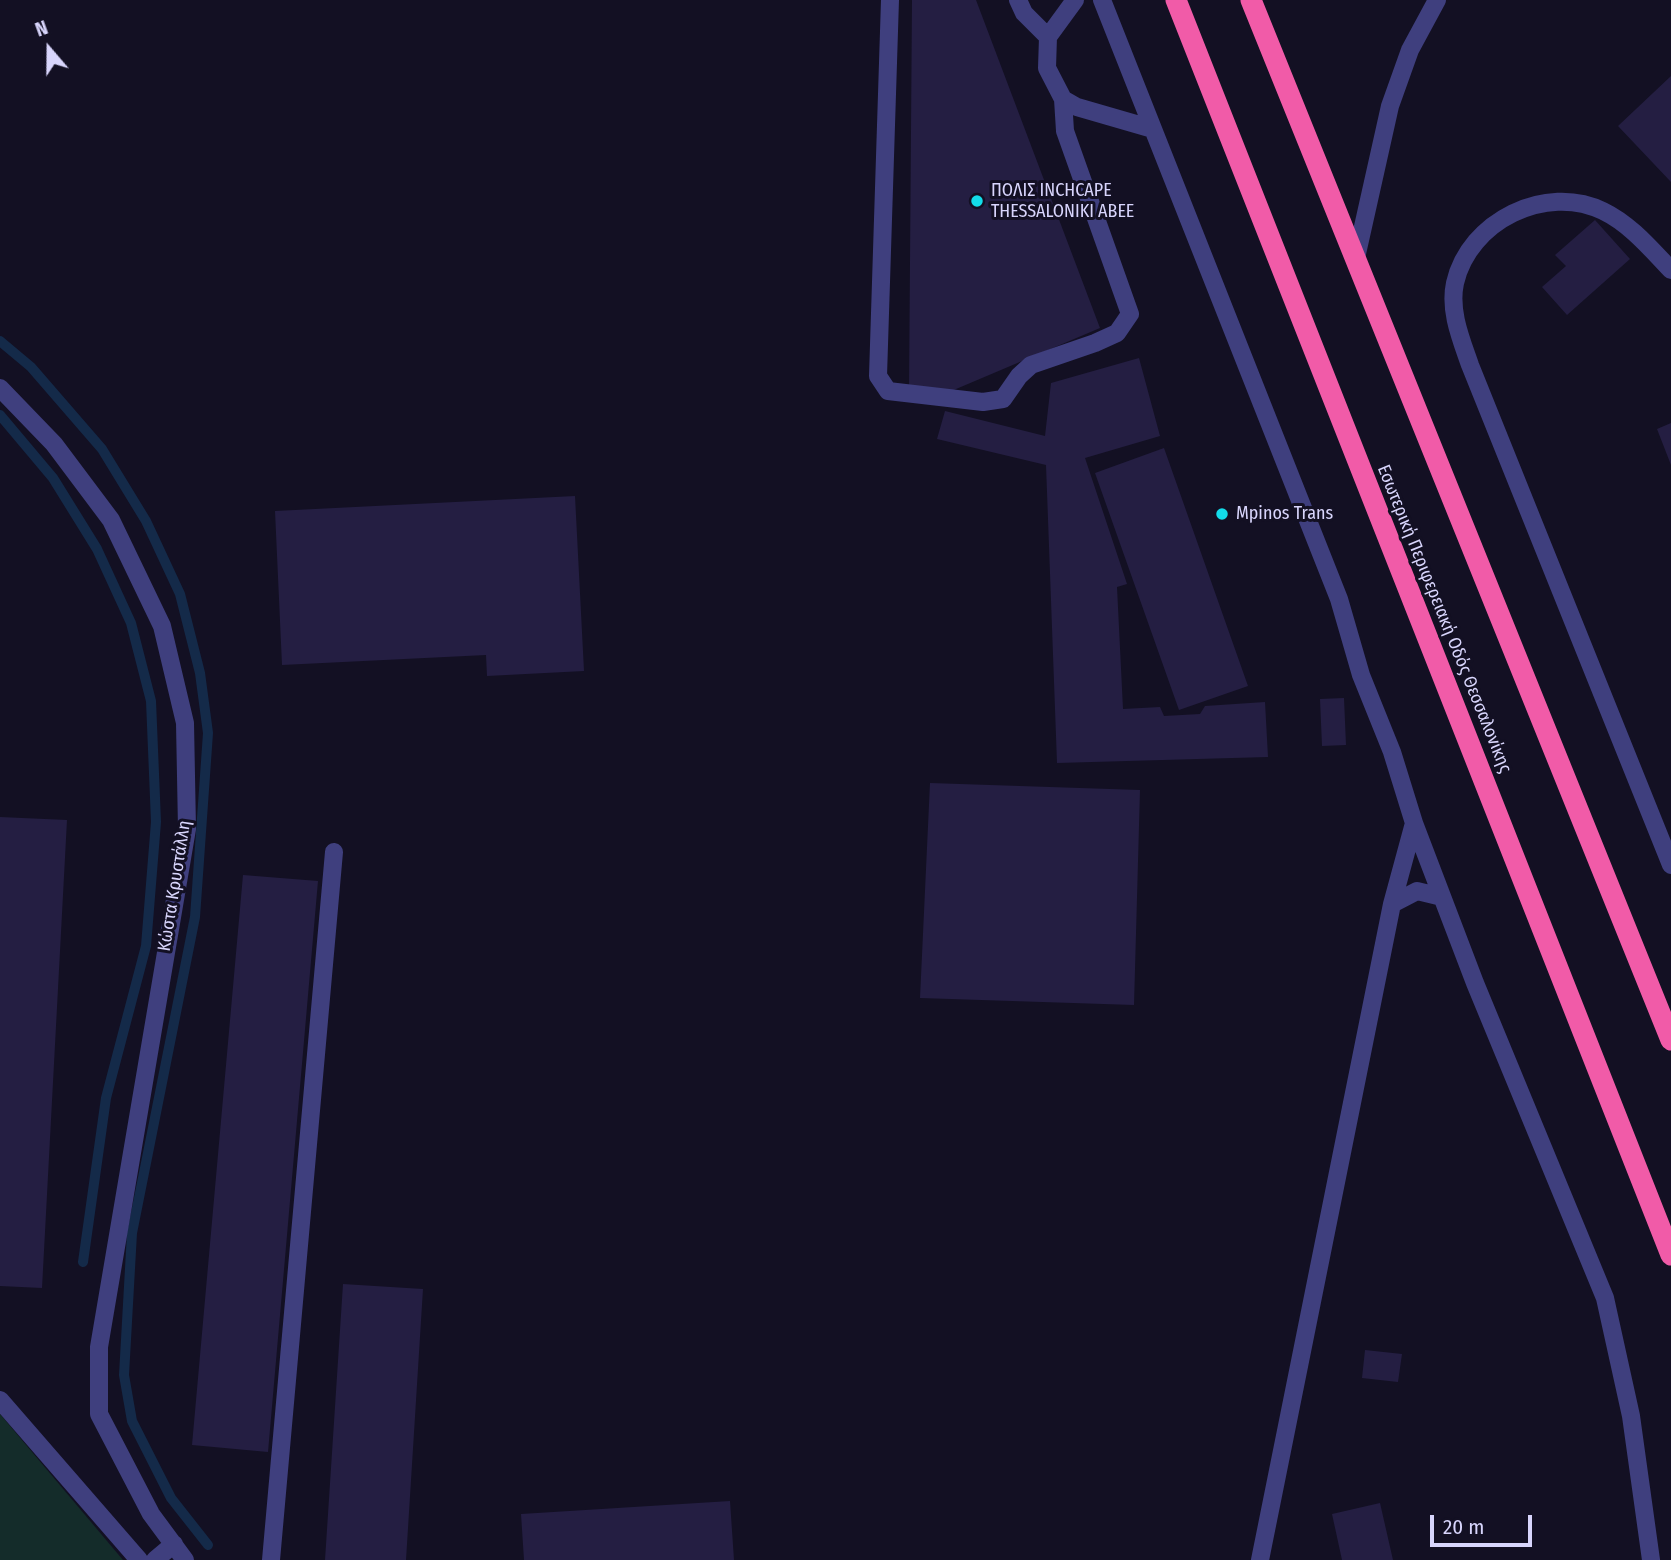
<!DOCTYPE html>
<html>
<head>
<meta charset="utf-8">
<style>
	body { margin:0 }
	#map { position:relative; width:1671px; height:1560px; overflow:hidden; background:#131023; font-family:"Fira Sans Condensed",sans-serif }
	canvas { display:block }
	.north { position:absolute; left:14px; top:14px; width:70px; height:70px; -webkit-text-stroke:5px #131023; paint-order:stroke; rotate:340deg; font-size:19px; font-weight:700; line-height:28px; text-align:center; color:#d8d5fc }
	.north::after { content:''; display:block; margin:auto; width:24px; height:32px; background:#d8d5fc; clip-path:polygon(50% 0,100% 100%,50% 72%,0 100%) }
	.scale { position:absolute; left:1430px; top:1515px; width:102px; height:32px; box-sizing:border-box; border:4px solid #d8d5fc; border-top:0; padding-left:9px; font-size:21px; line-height:24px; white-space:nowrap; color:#d8d5fc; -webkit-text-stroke:5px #131023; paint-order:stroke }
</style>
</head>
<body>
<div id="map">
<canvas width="1671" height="1560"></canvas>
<div class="north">N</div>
<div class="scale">20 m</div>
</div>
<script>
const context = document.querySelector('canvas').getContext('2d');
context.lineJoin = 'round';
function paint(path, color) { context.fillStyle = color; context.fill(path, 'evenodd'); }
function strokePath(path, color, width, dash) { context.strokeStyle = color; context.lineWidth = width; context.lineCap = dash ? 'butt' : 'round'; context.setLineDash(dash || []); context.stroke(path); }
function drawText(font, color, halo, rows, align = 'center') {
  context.font = font + ' "Fira Sans Condensed",sans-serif'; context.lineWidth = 6; context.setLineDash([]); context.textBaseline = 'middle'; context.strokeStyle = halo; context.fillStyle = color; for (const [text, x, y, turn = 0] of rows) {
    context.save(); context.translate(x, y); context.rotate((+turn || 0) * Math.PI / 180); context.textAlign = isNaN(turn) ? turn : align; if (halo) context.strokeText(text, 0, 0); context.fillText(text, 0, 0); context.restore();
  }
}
const green = new Path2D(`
	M0 1414 123 1560H0Z`);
const stream = new Path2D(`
	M0 341 31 367 102 449 146 521 180 594 200 673 208 733 195 917 132 1233 124 1375 132 1421 171 1498 208 1545
	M0 415 53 478 97 549 131 623 151 701 156 822 146 946 106 1098 83 1262`);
const building = new Path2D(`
	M912 0H976L1100 328 949 392 909 391Z
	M1671 76V182L1618 126Z
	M1595 220 1630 259 1567 315 1542 287 1566 266 1555 255Z
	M1139 358 1160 436 1085 458 1127 584 1117 587 1123 709 1160 707 1164 716 1200 714 1205 706 1265 702 1268 757 1057 763 1046 465 937 439 945 411 1045 436 1051 383Z
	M1671 423V465L1657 429Z
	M1164 448 1248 686 1179 710 1095 473Z
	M575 496 584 671 487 676 486 655 282 665 275 511Z
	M1344 698 1346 745 1322 746 1320 699Z
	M930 783 1140 790 1134 1005 920 998Z
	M0 817 67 820 42 1288 0 1286Z
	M243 875 318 881 268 1452 192 1445Z
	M343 1284 423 1289 406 1560H325Z
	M1365 1350 1402 1354 1398 1382 1362 1378Z
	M730 1501 734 1560H524L521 1514Z
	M1380 1503 1393 1560H1342L1332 1514Z`);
const minor = new Path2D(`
	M890 0 878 376 888 391 983 402 1003 399 1019 376 1031 365 1095 343 1117 333 1130 314 1065 131 1063 99 1047 68 1048 37 1075 0
	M1018 0 1024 13 1048 37
	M1102 0 1339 599 1361 675 1392 752 1414 823 1475 983 1605 1298 1631 1416 1651 1560
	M1063 99 1077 107 1153 129
	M1356 258 1390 106 1410 50 1437 0
	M1671 270C1650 248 1630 224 1603 211 1546 183 1469 221 1455 283 1449 311 1461 339 1470 365L1671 865
	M0 388 54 444 111 520 162 626 185 723 187 829 99 1347V1414L151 1514 185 1560
	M1392 904 1417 891 1442 897
	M0 1400 139 1560
	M155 1560 174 1544
	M271 1560 334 852
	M1260 1560 1392 904 1414 823`);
const highway = new Path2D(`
	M1176 0 1671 1255
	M1251 0 1671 1040`);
const markers = [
	[977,201,7,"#13dcea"],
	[1222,514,7,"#13dcea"]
];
const poiNames = [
	["ΠΟΛΙΣ INCHCAPE",991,191],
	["THESSALONIKI ΑΒΕΕ",991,212],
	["Mpinos Trans",1236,514]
];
const streetNames = [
	["Εσωτερική Περιφερειακή Οδός Θεσσαλονίκης",1444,619,68],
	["Κώστα Κρυστάλλη",175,886,-81]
];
paint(green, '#142c2a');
strokePath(stream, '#142a49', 10);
paint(building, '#241e42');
strokePath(minor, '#3f3f7e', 18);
strokePath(highway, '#f15ba8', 21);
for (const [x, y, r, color] of markers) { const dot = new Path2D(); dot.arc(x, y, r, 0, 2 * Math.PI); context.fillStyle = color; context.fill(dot); strokePath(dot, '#131023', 2.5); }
drawText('18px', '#d8d5fc', '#131023', poiNames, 'left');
drawText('18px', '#d8d5fc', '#131023', streetNames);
</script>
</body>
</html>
